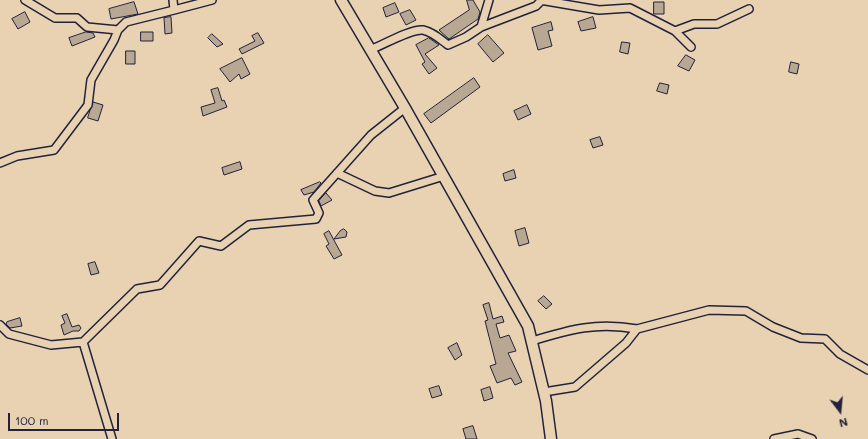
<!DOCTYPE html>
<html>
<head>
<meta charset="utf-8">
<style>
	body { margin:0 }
	#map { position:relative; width:868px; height:439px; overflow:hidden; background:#e8d2b1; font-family:Mali,sans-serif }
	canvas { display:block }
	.north { position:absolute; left:820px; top:391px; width:40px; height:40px; -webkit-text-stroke:3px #e8d2b1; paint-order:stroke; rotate:164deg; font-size:11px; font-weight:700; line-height:16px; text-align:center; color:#22223b }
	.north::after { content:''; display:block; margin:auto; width:14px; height:18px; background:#22223b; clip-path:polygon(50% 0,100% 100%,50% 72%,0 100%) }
	.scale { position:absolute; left:8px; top:413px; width:111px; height:18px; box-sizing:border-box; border:2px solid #22223b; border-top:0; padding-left:5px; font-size:12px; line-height:14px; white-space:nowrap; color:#22223b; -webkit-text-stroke:3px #e8d2b1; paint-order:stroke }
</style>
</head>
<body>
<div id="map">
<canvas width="868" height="439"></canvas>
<div class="north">N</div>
<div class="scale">100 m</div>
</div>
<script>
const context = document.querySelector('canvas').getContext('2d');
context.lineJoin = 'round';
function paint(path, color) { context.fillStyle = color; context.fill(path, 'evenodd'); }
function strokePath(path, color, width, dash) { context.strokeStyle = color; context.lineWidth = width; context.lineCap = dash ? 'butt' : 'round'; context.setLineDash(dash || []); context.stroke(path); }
const building = new Path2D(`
	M467 0H473L480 12 478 19 449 39 439 30 469 10Z
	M134 2 138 14 111 19 109 9Z
	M654 2H664V14H654Z
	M395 3 399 12 386 17 383 8Z
	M410 10 416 20 406 25 400 14Z
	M25 12 30 22 18 29 12 19Z
	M171 17 172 33 165 34 164 18Z
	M593 17 596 28 581 31 578 22Z
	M551 22 553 30 548 31 552 46 538 50 532 28Z
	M86 32 93 33 95 37 72 46 69 38Z
	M141 32H153V41H141Z
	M258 33 264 43 242 54 239 49 255 41 252 36Z
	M212 34 223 44 217 47 208 38Z
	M488 35 504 53 493 62 478 44Z
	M429 38 439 45 425 54 437 68 429 74 422 64 425 62 416 45Z
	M622 42 630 43 628 54 620 52Z
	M126 51H135V64H126Z
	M686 55 695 60 689 71 678 66Z
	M242 58 250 74 241 79 239 74 230 82 220 69Z
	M791 62 799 64 797 74 789 72Z
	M474 78 480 87 431 123 424 114Z
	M660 83 669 85 667 94 657 91Z
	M218 88 222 101 224 100 227 107 203 116 201 107 215 103 211 90Z
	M93 102 103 105 98 121 88 118Z
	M527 105 531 114 518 120 514 111Z
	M600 137 603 145 593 148 590 140Z
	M240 162 242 169 224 175 222 168Z
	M514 170 516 178 505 181 503 174Z
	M320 182 321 183 314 192 304 195 301 190Z
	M326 193 332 200 321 206 319 201Z
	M525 228 529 243 519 246 515 231Z
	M344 229 347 232 346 237 334 239 340 231Z
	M329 231 342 255 334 259 326 246 329 244 324 234Z
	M95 262 99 273 91 275 88 264Z
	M544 296 552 304 546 309 538 301Z
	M489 303 493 319 502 316 504 322 496 324 500 338 509 335 516 351 508 353 522 382 515 385 511 378 497 383 490 366 496 364 485 321 488 320 483 305Z
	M67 314 72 327 79 325 81 328 79 331H73L64 335 61 325 65 323 62 316Z
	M20 318 22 326 10 328 6 324 7 322Z
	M457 343 462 355 455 360 448 348Z
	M439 386 442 395 432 398 429 389Z
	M490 387 493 398 484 401 481 390Z
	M473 426 477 439H466L463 429Z`);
const minor = new Path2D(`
	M25 0 55 18H77L87 27 118 30
	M540 0 599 10 630 8 675 31 691 47
	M174 10 212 0
	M481 27 489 0
	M675 31 694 24H717L749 9
	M370 50C383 45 410 29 423 30 433 32 440 39 448 45L466 37 481 27 536 6 541 1
	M0 163 17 156 54 150 88 105 91 80 114 40 118 30 126 22 174 10 173 0
	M337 173 375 191 389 193 444 176
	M0 325 9 334 51 345 83 342 137 289 160 285 199 241 221 246 249 225 316 219 319 213 313 200 371 135 405 108
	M532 341C571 329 597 322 637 329
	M83 342 112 439
	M544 392 575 387 626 343 637 329 709 310 746 311 773 327 801 338 825 339 840 354 868 370
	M774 439 798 434 812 439`);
const secondary = new Path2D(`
	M341 0 405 108 528 326 546 401 551 439`);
paint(building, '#b7a793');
strokePath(building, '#22223b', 1);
strokePath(minor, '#22223b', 10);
strokePath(secondary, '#22223b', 13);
strokePath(minor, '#e8d2b1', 7);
strokePath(secondary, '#e8d2b1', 10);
</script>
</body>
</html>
